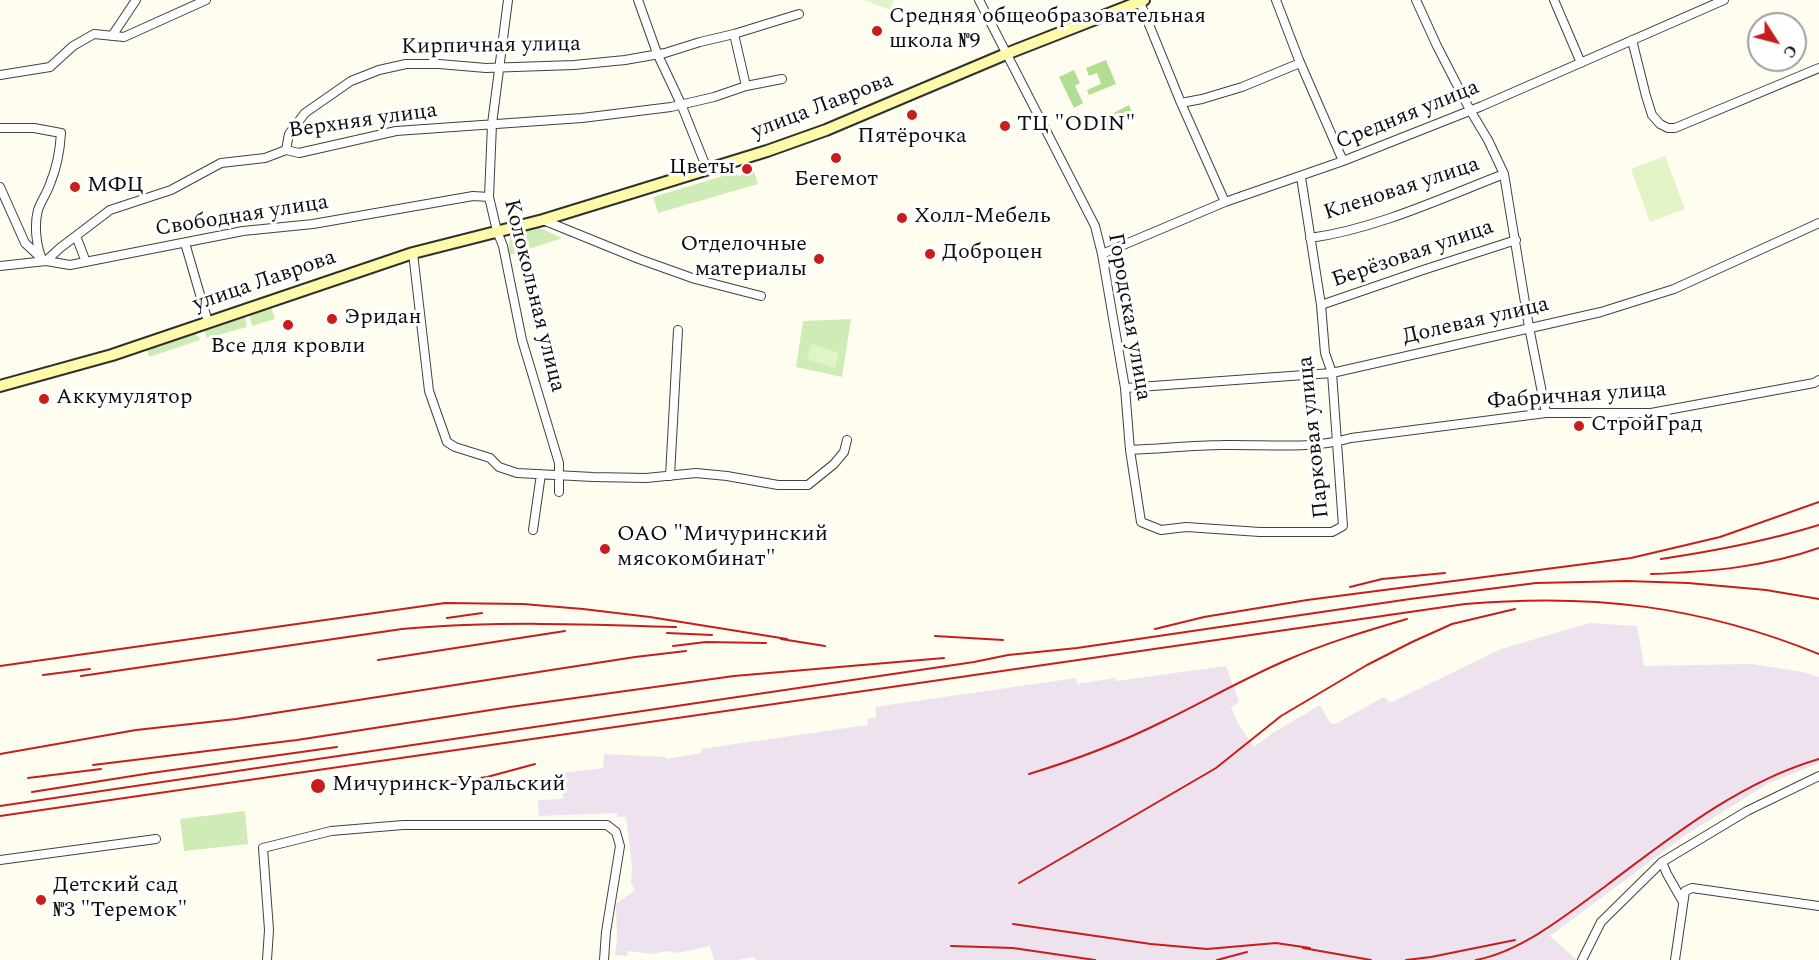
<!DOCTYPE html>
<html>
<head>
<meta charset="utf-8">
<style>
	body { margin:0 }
	#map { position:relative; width:1819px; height:960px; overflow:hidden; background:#fffdef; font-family:Spectral,serif }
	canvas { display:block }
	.north { position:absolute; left:1747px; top:12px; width:60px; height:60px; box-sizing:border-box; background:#fff; border:2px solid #9f9f9f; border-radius:50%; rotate:126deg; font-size:16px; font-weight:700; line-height:24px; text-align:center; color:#0e0e0e }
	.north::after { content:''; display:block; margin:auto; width:21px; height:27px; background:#c81d1d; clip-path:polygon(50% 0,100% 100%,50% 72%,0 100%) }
</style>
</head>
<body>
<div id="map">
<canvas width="1819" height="960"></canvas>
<div class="north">С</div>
</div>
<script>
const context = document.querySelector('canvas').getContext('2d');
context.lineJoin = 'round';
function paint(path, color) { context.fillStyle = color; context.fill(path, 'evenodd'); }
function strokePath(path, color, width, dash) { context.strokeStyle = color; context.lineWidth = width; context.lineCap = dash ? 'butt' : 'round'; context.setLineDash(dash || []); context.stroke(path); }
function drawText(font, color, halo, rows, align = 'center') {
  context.font = font + ' Spectral,serif'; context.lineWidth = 6; context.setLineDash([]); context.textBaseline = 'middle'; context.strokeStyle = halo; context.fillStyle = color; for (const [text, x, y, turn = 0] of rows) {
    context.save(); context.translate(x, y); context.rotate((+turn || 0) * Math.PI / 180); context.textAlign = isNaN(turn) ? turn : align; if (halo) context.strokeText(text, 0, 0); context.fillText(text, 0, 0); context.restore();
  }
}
const industrial = new Path2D(`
	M1590 623 1637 626 1644 666 1752 664 1803 672 1819 677V763L1769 783 1687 834 1550 936 1577 960H757L753 957 738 960H714L710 946 677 953 670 951 651 954 628 951 627 956 615 955 617 938 616 904 635 890 631 883 632 866 626 817H617V813L539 816 538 800 563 799 562 773 603 768 604 754 666 757V759L701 753V749L868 725 867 719 877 717 875 707 1076 678 1077 684 1115 678 1116 681 1226 666 1239 702 1231 708 1238 723 1254 747 1273 733 1320 705 1330 723 1335 724 1384 697 1390 703 1501 649Z`);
const green = new Path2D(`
	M754 171 758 184 658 213 653 197 736 172 738 176Z
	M538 227 562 238 508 256 510 237Z
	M271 307 275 319 252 326 249 314Z
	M245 316 247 327 207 338 205 333 206 327Z
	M851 319 842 377 796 367 803 321Z
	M194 332 199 337 200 340 149 357 147 349Z
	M245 811 248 844 184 851 180 819Z`);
const forest = new Path2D(`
	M1106 60 1116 84 1089 95 1087 90 1101 84 1097 73 1089 76 1086 68Z
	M1074 70 1080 83 1075 86 1083 103 1074 108 1059 77Z
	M1129 105 1134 116 1104 131 1098 121Z`);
const pitch = new Path2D(`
	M864 0H894L890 10Z
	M1665 156 1685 209 1650 222 1631 169Z
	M812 344 839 353 835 368 807 359Z`);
const street = new Path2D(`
	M508 0 492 124 489 197 497 231 503 246 522 340 559 463V492
	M638 0 657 53 681 104 707 169
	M979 0 1095 226 1102 254 1125 388 1130 450 1141 522 1161 530 1186 527 1260 532H1332L1343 526 1332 373 1325 353 1321 305 1301 177
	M1139 0 1181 103 1225 202
	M1276 0 1299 60 1343 161
	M1416 0 1437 46 1470 110 1488 140 1504 174 1529 327 1546 413
	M1554 0 1581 63
	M734 34 746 86
	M112 36 136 0
	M1632 40 1646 96 1652 115 1660 124 1668 128H1675L1819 68
	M0 75 50 67 73 46 94 34 124 37 206 0
	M1181 103 1202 99 1242 87 1300 63
	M0 128H34L61 133C60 151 57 167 50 184 47 193 41 201 38 210 34 225 36 247 43 261
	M286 150 289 134 305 113 351 81 379 70 406 64H439L486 68 574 65 625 60 665 53 700 42 734 34 799 14
	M0 187 25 243 40 257
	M543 220 639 259 695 279 761 296
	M76 236 86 262
	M1310 238C1376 229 1442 198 1504 174
	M185 243 208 322
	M413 253 429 391 447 442 455 447 490 458 499 467 517 473 593 477 646 478 696 473 727 476 778 485H808L834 464 844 452 847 440
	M1102 254 1225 202 1343 161 1482 106 1724 0
	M46 261 60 248 110 210 171 190 221 163 265 158 286 150 299 153 396 131 582 118 671 107 714 97 746 86 782 79
	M0 266 46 261 70 265 243 231 313 224 473 196 489 197
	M1321 305 1423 270 1516 240
	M1125 388 1332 373 1601 312 1674 289 1819 223
	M1130 450C1161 449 1192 445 1222 445 1265 444 1310 450 1351 438L1546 413H1651L1814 383 1819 380
	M670 476 678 330
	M533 530 541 474
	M0 860 156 839
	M1662 862 1667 874 1683 902
	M267 960 269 930 263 848 331 831 403 825H607L616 832 620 846 606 932 604 960
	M1582 960 1601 922 1662 862 1747 811 1819 776
	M1675 960 1685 891 1692 888 1819 906`);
const secondary = new Path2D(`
	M0 386 112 355 413 253 543 220 767 151 826 130 1006 54 1144 0`);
const rail = new Path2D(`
	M1661 559C1715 551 1767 541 1819 525
	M1651 574C1708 572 1765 567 1819 548
	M1350 587 1382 579 1445 573
	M447 618 482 613
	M1155 629 1204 617 1307 600 1631 558 1720 537 1819 502
	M667 633 712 635
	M935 636 1003 640
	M781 639 825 646
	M673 646 706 642 766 643
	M378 660 565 631
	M0 666 445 603 523 604 583 609 650 617 787 639
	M43 675 90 669
	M81 676 402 629C493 621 585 624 676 627
	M0 754 136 730 236 719 635 657 686 651
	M93 765 297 740 510 707 734 676 944 658
	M1029 774C1075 760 1120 743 1164 721 1205 701 1245 678 1287 660 1326 643 1366 631 1407 619
	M28 778 101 769
	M391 790 487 777 535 764
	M32 792 151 773 337 747
	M0 806 974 662 1008 655 1077 648 1410 599 1536 583 1627 581 1688 583 1766 590 1819 599
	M0 816 1465 604C1593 593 1700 606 1819 654
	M1019 883 1216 768 1281 716 1367 665 1412 642 1452 624 1515 609
	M1013 924 1151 944 1207 949 1276 943 1310 948
	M951 946 1013 948 1095 960
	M1303 948 1371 960
	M1217 960 1247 952
	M1406 960 1431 957 1515 940
	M1476 960C1523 951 1569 913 1607 885 1672 836 1740 782 1819 759`);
const markers = [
	[877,31,6,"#c81d1d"],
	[912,115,6,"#c81d1d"],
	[1005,126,6,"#c81d1d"],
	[836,158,6,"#c81d1d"],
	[747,169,6,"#c81d1d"],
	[75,187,6,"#c81d1d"],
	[902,218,6,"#c81d1d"],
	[930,254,6,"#c81d1d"],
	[819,259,6,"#c81d1d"],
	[332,319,6,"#c81d1d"],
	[288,325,6,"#c81d1d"],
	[44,399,6,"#c81d1d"],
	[1579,426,6,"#c81d1d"],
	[605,549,6,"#c81d1d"],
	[318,786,8,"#c81d1d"],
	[41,900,6,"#c81d1d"]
];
const poiNames = [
	["Средняя общеобразовательная",889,18],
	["школа №9",889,43],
	["ТЦ \"ODIN\"",1017,126],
	["Пятёрочка",912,138,"center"],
	["Цветы",735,169,"right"],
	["Бегемот",836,181,"center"],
	["МФЦ",87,187],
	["Холл-Мебель",914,218],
	["Отделочные",807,246,"right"],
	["материалы",807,271,"right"],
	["Доброцен",942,254],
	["Эридан",344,319],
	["Все для кровли",288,348,"center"],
	["Аккумулятор",56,399],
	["СтройГрад",1591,426],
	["ОАО \"Мичуринский",617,536],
	["мясокомбинат\"",617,561],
	["Мичуринск-Уральский",332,786],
	["Детский сад",53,887],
	["№3 \"Теремок\"",53,912]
];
const streetNames = [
	["Кирпичная улица",491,47,-1],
	["улица Лаврова",823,107,-21],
	["Средняя улица",1408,116,-22],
	["Верхняя улица",363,122,-8],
	["Кленовая улица",1402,190,-18],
	["Свободная улица",242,217,-9],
	["Берёзовая улица",1413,255,-19],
	["улица Лаврова",265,282,-19],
	["Колокольная улица",533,296,76],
	["Городская улица",1128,317,80],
	["Долевая улица",1476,322,-13],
	["Фабричная улица",1577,397,-4],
	["Парковая улица",1315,437,-96]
];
paint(industrial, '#ede2ed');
paint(green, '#cfecb6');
paint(forest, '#b2de94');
paint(pitch, '#e2f3c8');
strokePath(street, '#414141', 10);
strokePath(secondary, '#303030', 14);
strokePath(street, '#fff', 8);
strokePath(secondary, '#fffaaa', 10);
strokePath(rail, '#c81d1d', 2);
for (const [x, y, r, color] of markers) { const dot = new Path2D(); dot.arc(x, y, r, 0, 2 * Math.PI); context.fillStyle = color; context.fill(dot); strokePath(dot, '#fff', 2); }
drawText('22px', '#0e0e0e', '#fff', poiNames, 'left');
drawText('22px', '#0e0e0e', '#fff', streetNames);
</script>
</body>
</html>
